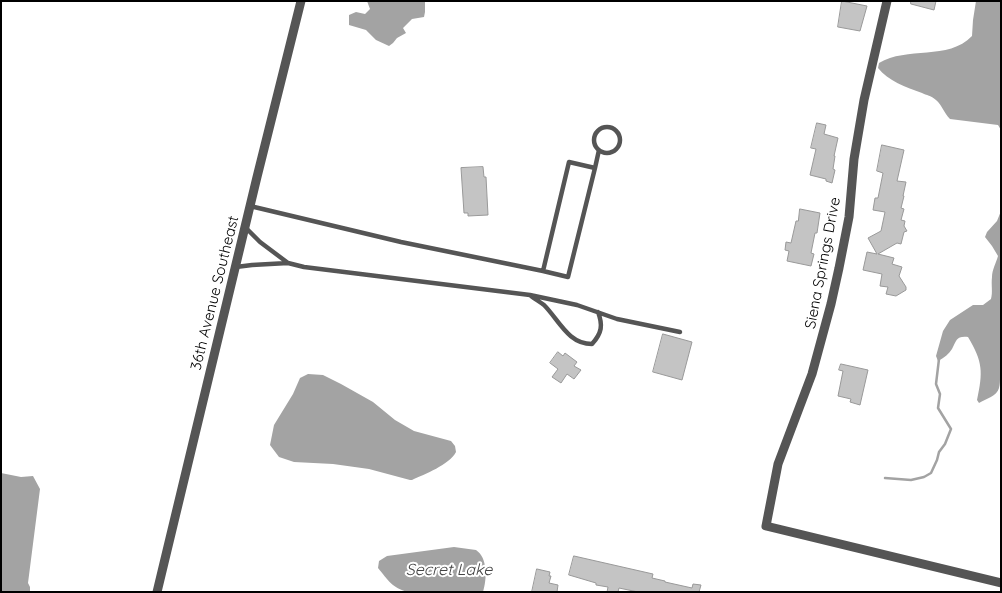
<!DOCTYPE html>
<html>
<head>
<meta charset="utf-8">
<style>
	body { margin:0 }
	#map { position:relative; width:1002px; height:593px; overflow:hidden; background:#fff; font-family:Quicksand,sans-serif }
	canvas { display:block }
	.frame { position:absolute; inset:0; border:2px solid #000; pointer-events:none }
</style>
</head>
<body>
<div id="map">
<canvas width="1002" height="593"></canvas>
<div class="frame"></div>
</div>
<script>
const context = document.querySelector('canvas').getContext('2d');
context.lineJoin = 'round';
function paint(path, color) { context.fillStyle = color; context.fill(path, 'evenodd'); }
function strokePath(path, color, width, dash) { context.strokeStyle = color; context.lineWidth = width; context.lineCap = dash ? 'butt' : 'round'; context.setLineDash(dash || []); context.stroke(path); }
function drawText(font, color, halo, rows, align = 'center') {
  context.font = font + ' Quicksand,sans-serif'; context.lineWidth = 4; context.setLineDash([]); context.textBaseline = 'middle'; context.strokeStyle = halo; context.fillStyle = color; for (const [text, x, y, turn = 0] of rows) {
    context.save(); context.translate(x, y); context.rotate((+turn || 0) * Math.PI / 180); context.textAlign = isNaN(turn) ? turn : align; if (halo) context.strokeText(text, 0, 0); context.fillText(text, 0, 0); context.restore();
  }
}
const water = new Path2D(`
	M367 1H425V12L424 17 412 19 403 28 406 33 397 38 393 43 389 46 376 40 366 30 349 25V15L356 12 365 14 370 9Z
	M976 1H1001V130L998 125 950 119C944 113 942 105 936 100 932 96 926 95 922 93 906 87 888 81 878 68L879 63C907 46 948 61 972 36L973 20Z
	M1001 211V366C999 373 1001 381 999 388 997 396 986 399 979 403L977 400C983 372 983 362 968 337 956 336 957 340 952 349 949 354 944 358 938 361L936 356 943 331 950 320 973 305H983L991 299C993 292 991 285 992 277 992 270 996 263 998 256L992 246 985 237 987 232 997 221Z
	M308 374 323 375 341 384 373 402 395 420 414 431 451 441 455 446 456 452C449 465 425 474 412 480H410L369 469 333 464 294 462 279 457 270 445 274 425 293 394 300 378Z
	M1 473 21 477 33 476 40 489 28 583 30 587V592L1 591Z
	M454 547 476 550C488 558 487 579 483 592H408C392 588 388 580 378 568L379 561 387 556Z`);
const stream = new Path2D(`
	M885 478 911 480 924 477 931 473 937 460 939 452 945 444 951 429 938 408 940 394 936 384 939 359`);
const building = new Path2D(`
	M842 1 867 6 860 31 838 27Z
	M911 1H936L934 10 911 4Z
	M817 123 826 125 824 134 838 138 834 156H835L833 169 835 170 832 183 826 181V179L810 175 816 149 811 148Z
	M882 145 904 150 897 181 906 182 903 196H904L901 208 904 209 901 220 905 221 904 226 907 231 904 232 901 244 897 243 878 254 894 258 892 264 902 267 899 276 906 287V290L896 296 886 294 888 287 880 286 882 274 863 270 867 252 877 254 868 238 881 231 885 212 873 210 875 198H878L883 173 877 171Z
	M483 167 484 177H486L488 215 468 216V213H464L461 168Z
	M800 209 820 213 817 233H815L811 253 814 254 811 266 787 261 789 251 785 250 786 242 791 243 796 221H798Z
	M663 334 692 342 682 380 653 372Z
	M558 352 563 356 565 353 577 362 574 366 581 370 574 379 567 374 561 383 552 377 558 369 550 363Z
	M841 364 868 370 860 405 850 402 851 399 838 396 843 371 839 370Z
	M574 556 653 574 652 578 665 581V582L692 588 693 584 701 585 699 592H638L619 588 618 592H607L608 587 596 585V583L569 575Z
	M537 569 550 572 549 576H551L549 583 558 585 557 592H532Z`);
const service = new Path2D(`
	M594 140a13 13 0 1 1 26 0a13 13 0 1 1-26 0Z
	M595 168 599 150
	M250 206 401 242 543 271 569 162 595 168 568 277 543 271
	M246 228 260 242 288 263
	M236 267 252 265 288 263 304 267 530 295 577 305 617 319 680 332
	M531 296C535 299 540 302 544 305 559 320 568 344 592 344 602 333 603 325 598 312`);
const minor = new Path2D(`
	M887 1 864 100 854 159 849 217 839 268 831 304 812 374 778 464 766 526 1001 583
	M157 592 257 177 301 1`);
const streetNames = [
	["Siena Springs Drive",823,263,-79],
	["36th Avenue Southeast",215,293,-76]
];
const waterNames = [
	["Secret Lake",449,570]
];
paint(water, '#a3a3a3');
strokePath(stream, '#a3a3a3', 2.5);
paint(building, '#c4c4c4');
strokePath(building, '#999', 1);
strokePath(service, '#555', 4.5);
strokePath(minor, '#555', 9);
drawText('15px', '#000', '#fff', streetNames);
drawText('italic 16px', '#444', '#fff', waterNames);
</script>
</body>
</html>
